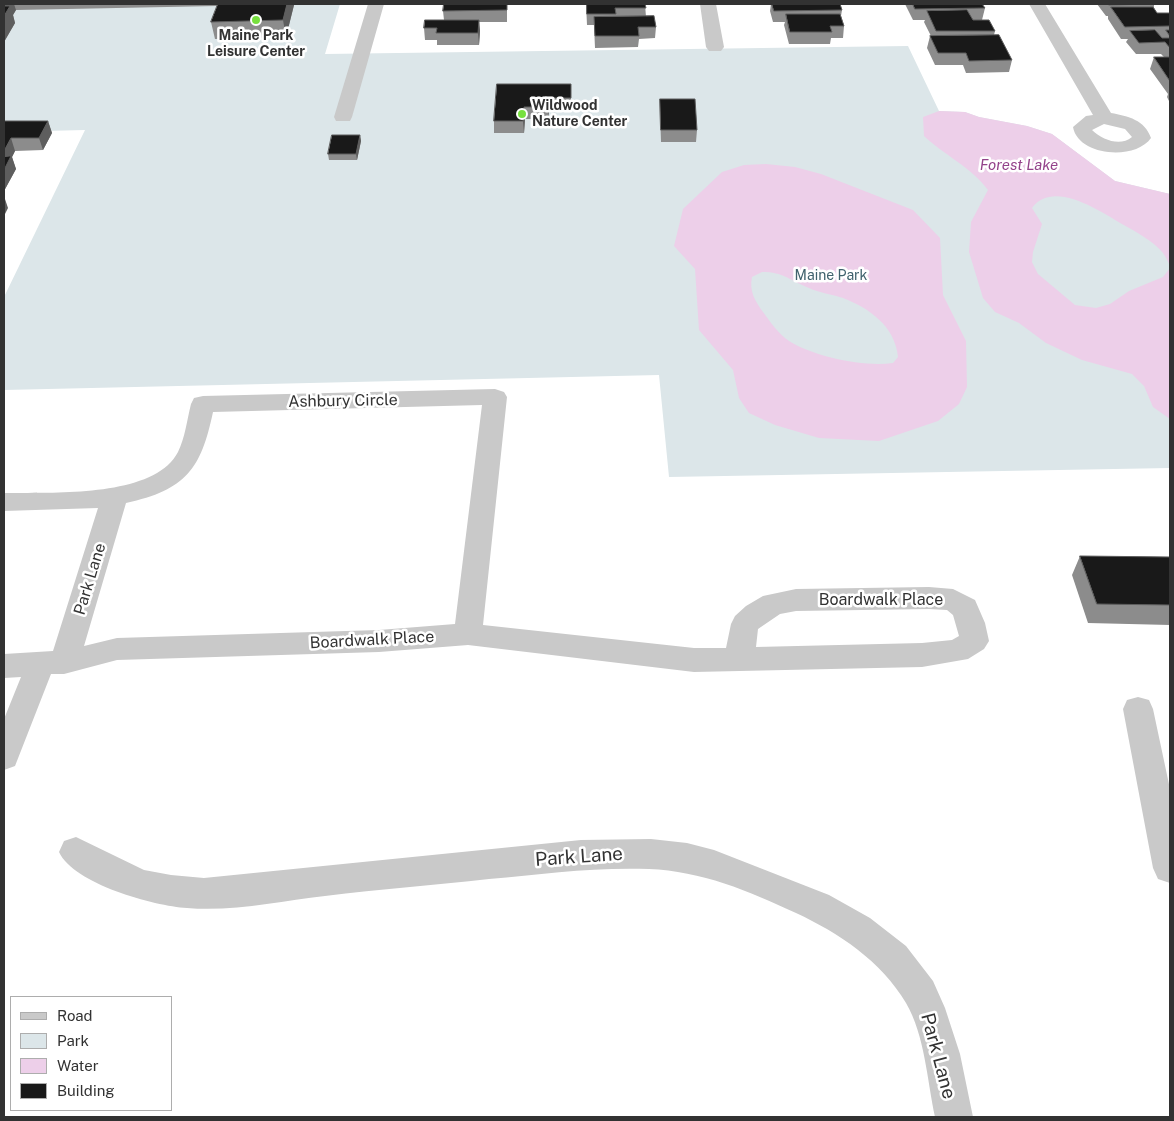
<!DOCTYPE html>
<html>
<head>
<meta charset="utf-8">
<style>
	body { margin:0 }
	#map { position:relative; width:1174px; height:1121px; overflow:hidden; background:#fff; font-family:"Public Sans",sans-serif }
	canvas { display:block }
	.frame { position:absolute; inset:0; border:5px solid #323232; pointer-events:none }
	.legend { position:absolute; left:10px; top:996px; width:162px; height:115px; box-sizing:border-box; background:#fff; border:1px solid #adadad; margin:0; padding:6px 9px; list-style:none; font-size:15px; color:#323232 }
	.legend li { display:flex; align-items:center; gap:10px; height:25px }
	.legend b { width:25px; border:1px solid #adadad }
</style>
</head>
<body>
<div id="map">
<canvas width="1174" height="1121"></canvas>
<div class="frame"></div>
<ul class="legend">
<li><b style="height:6px;background:#c9c9c9"></b>Road</li>
<li><b style="height:14px;background:#dce6e9"></b>Park</li>
<li><b style="height:14px;background:#edcfe9"></b>Water</li>
<li><b style="height:14px;background:#191919"></b>Building</li>
</ul>
</div>
<script>
const context = document.querySelector('canvas').getContext('2d');
context.lineJoin = 'round';
function paint(path, color) { context.fillStyle = color; context.fill(path, 'evenodd'); }
function strokePath(path, color, width, dash) { context.strokeStyle = color; context.lineWidth = width; context.lineCap = dash ? 'butt' : 'round'; context.setLineDash(dash || []); context.stroke(path); }
function drawText(font, color, halo, rows, align = 'center') {
  context.font = font + ' "Public Sans",sans-serif'; context.lineWidth = 5; context.setLineDash([]); context.textBaseline = 'middle'; context.strokeStyle = halo; context.fillStyle = color; for (const [text, x, y, turn = 0] of rows) {
    context.save(); context.translate(x, y); context.rotate((+turn || 0) * Math.PI / 180); context.textAlign = isNaN(turn) ? turn : align; if (halo) context.strokeText(text, 0, 0); context.fillText(text, 0, 0); context.restore();
  }
}
const green = new Path2D(`
	M4 4H340L325 54 908 46 939 111 965 112 979 117 1027 126 1052 134 1115 181 1170 194V468L669 477 659 375 4 390V297L85 130 4 132Z`);
const water = new Path2D(`
	M939 111 965 112 979 117 1027 126 1052 134 1115 181 1170 194V266C1168 262 1166 257 1163 253 1152 240 1136 232 1122 224 1100 211 1053 179 1032 208L1042 224 1033 252 1032 262 1038 274 1075 305 1096 308 1110 304 1129 291 1163 277 1170 268V419L1153 407 1144 386 1132 374 1082 360 1046 343 1019 323 995 312 983 298 969 252 971 222 988 190C971 167 944 155 924 136L923 117Z
	M766 164 795 167 821 174 913 210 940 238 943 295 966 341 967 387 959 404 938 421 879 441 819 438 775 425 749 413 739 398 733 370 699 330 695 269 674 246 683 209 722 172 744 165ZM762 272C784 272 789 280 809 288 819 293 832 294 843 298 869 308 895 326 898 357L893 363C863 367 815 357 789 341 778 333 771 323 763 312 755 301 749 291 752 277Z`);
const street = new Path2D(`
	M368 4H384L352 117 350 121H336L334 117Z
	M700 4H716L724 47 721 51H709L706 47Z
	M1029 4H1045L1111 113C1128 116 1145 120 1151 138 1135 161 1078 156 1073 127L1086 116 1093 115ZM1104 124 1125 129 1132 137C1120 147 1103 140 1092 130Z
	M495 389 504 392 507 397 483 625 694 648H726L731 624 735 616 746 606 763 596 796 589 929 587 953 589 975 600 985 623 989 641 984 649 968 659 922 667 694 672 468 645 379 652 117 660 64 674H51L15 766 4 770V719L21 677 4 678V654L53 651 98 508 4 511V493C48 492 154 499 178 452 185 438 187 420 191 404L194 398 203 396ZM482 405 455 624 379 630 117 638 84 646 126 503C186 490 201 469 213 412ZM929 609 947 610 953 615 959 636 952 640 922 643 756 647 758 629 780 614 796 611Z
	M1138 697 1149 700 1153 709 1170 789V883L1158 879 1153 868 1123 709 1127 700Z
	M76 837 144 870 171 875 204 878 581 840 651 839 687 843 714 850 829 895 870 918 906 946 933 981 945 1008 960 1054 973 1117H935C927 1080 925 1036 906 1003 881 961 839 933 796 913 749 891 701 871 649 869 595 867 542 874 489 879 435 885 380 889 325 896 280 901 233 912 187 908 154 906 74 884 59 852L64 841Z`);
const wall = new Path2D(`
	M4 4H321V5H294L286 37 215 39 211 22 217 6 16 10 13 15 15 23 4 42Z
	M428 4H507V22H479L480 31 479 45H437V40H425L424 28 444 20 443 11 444 5H428Z
	M586 4H645L646 17 656 27 655 38 639 39 638 47 595 48 594 25H587Z
	M771 4H840L842 10 841 16 844 26 843 38H831L830 44H789L784 25 785 22H773L770 11Z
	M905 4H982L985 8 982 20H972L995 31 994 35 1012 60 1009 72 966 73 963 65H935L927 48 930 36H931L924 22 925 20H913Z
	M1097 4H1154V8L1157 13H1170V103L1167 97 1168 94 1150 69 1154 57H1164L1161 54H1136L1126 42 1128 39H1121L1108 19V16H1106Z
	M571 84V110H549L548 119H525L524 133H494V121Z
	M660 99 697 130 696 142H661L660 111Z
	M4 121H48L52 133 43 150 15 151 12 157 16 169 4 191Z
	M360 135 361 141 357 160H329L328 154Z
	M1080 556 1170 557V625L1088 623 1072 575Z`);
const shadedWall = new Path2D(`
	M4 4H14L16 10 13 15 15 23 4 42Z
	M287 4H294V5L286 37 283 20Z
	M479 20 480 31 479 45 478 33Z
	M549 98V110L548 119V107Z
	M524 107 525 119 524 133 523 121Z
	M48 121 52 133 43 150 39 138Z
	M360 135 361 141 357 160 356 154Z
	M11 138 15 151 12 157 16 169 4 191V151Z
	M4 196 8 208 4 216Z`);
const building = new Path2D(`
	M218 4H287L283 20 211 22Z
	M444 4H507V10L443 11Z
	M587 4H645L646 8H615L616 14H587Z
	M772 4H840L842 10 774 11Z
	M913 4H982L985 8 915 9Z
	M1109 4H1155L1109 5Z
	M4 6H10L4 16Z
	M1111 7H1153L1157 13H1170V26L1125 27Z
	M967 10 973 20H989L995 31H936L927 11Z
	M786 14H840L844 26H830L832 32H790Z
	M654 16 656 27H638L639 36H595L594 17Z
	M425 20H479L478 33H436L437 28H424Z
	M1155 30 1162 38H1170V48L1165 42 1139 43 1130 31Z
	M1166 30H1170V36Z
	M999 35 1012 60 969 61 966 53H938L930 36Z
	M1154 57H1170V81Z
	M497 84H571V98H549L548 107H524L523 121H494Z
	M660 99H695L697 130H661Z
	M4 121H48L39 138H11L4 151Z
	M332 135H360L356 154H328Z
	M11 156 4 170V157Z
	M1080 556 1170 557V605L1097 604Z`);
const markers = [
	[256,20,5,"#77e03e"],
	[522,114,5,"#77e03e"]
];
const farPoinames = [
	["Maine Park",256,36],
	["Leisure Center",256,52],
	["Wildwood",532,106,"left"],
	["Nature Center",532,122,"left"]
];
const farParknames = [
	["Maine Park",831,276]
];
const farWaternames = [
	["Forest Lake",1019,165]
];
const streetNames = [
	["Ashbury Circle",343,401,-1],
	["Park Lane",90,579,-73],
	["Boardwalk Place",881,600],
	["Boardwalk Place",372,640,-3]
];
const nearStreetnames = [
	["Park Lane",579,857,-4],
	["Park Lane",938,1056,75]
];
paint(green, '#dce6e9');
paint(water, '#edcfe9');
paint(street, '#c9c9c9');
paint(wall, '#8c8c8c');
paint(shadedWall, '#5e5e5e');
paint(building, '#191919');
strokePath(building, '#5e5e5e', 1);
for (const [x, y, r, color] of markers) { const dot = new Path2D(); dot.arc(x, y, r, 0, 2 * Math.PI); context.fillStyle = color; context.fill(dot); strokePath(dot, '#fff', 2); }
drawText('bold 14px', '#323232', '#fff', farPoinames);
drawText('14px', '#40626d', '#fff', farParknames);
drawText('italic 15px', '#93428a', '#fff', farWaternames);
drawText('16px', '#323232', '#fff', streetNames);
drawText('19px', '#323232', '#fff', nearStreetnames);
</script>
</body>
</html>
